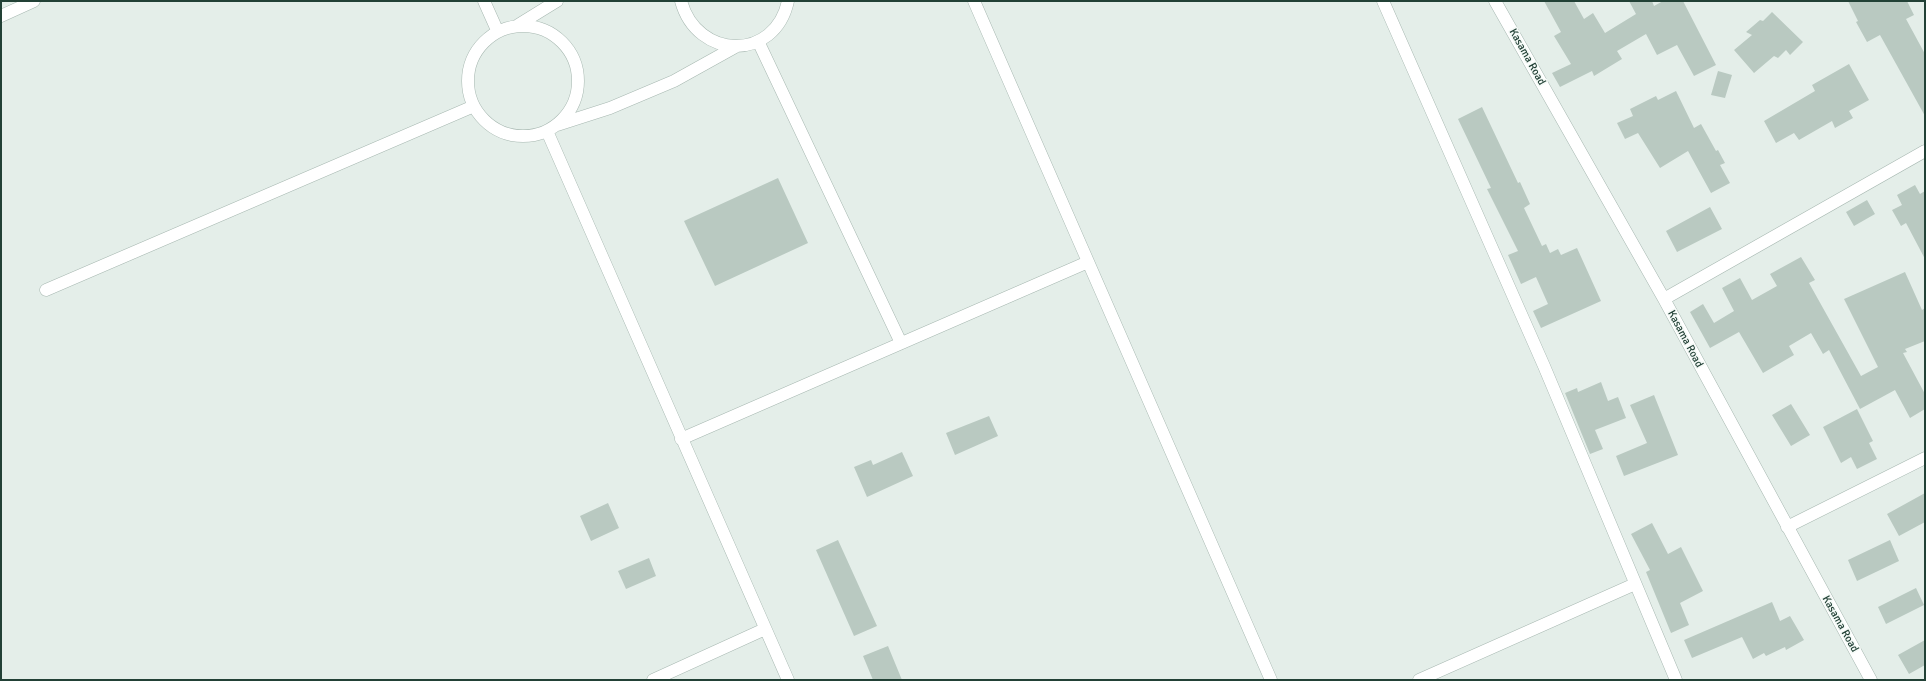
<!DOCTYPE html>
<html>
<head>
<meta charset="utf-8">
<style>
	body { margin:0 }
	#map { position:relative; width:1926px; height:681px; overflow:hidden; background:#e4eee9; font-family:Signika,sans-serif }
	canvas { display:block }
	.frame { position:absolute; inset:0; border:2px solid #224136; pointer-events:none }
</style>
</head>
<body>
<div id="map">
<canvas width="1926" height="681"></canvas>
<div class="frame"></div>
</div>
<script>
const context = document.querySelector('canvas').getContext('2d');
context.lineJoin = 'round';
function paint(path, color) { context.fillStyle = color; context.fill(path, 'evenodd'); }
function strokePath(path, color, width, dash) { context.strokeStyle = color; context.lineWidth = width; context.lineCap = dash ? 'butt' : 'round'; context.setLineDash(dash || []); context.stroke(path); }
function drawText(font, color, halo, rows, align = 'center') {
  context.font = font + ' Signika,sans-serif'; context.lineWidth = 3; context.setLineDash([]); context.textBaseline = 'middle'; context.strokeStyle = halo; context.fillStyle = color; for (const [text, x, y, turn = 0] of rows) {
    context.save(); context.translate(x, y); context.rotate((+turn || 0) * Math.PI / 180); context.textAlign = isNaN(turn) ? turn : align; if (halo) context.strokeText(text, 0, 0); context.fillText(text, 0, 0); context.restore();
  }
}
const building = new Path2D(`
	M1544 1H1574L1584 19 1593 13 1605 33 1636 14 1629 1H1652L1654 6 1663 1H1683L1716 65 1694 76 1677 45 1657 55 1646 34 1617 51 1622 59 1594 76 1592 71 1560 87 1552 73 1571 64 1554 36 1561 32Z
	M1848 1H1907L1914 15 1906 19 1925 54V116L1880 35 1867 42 1856 22 1858 21Z
	M1772 12 1803 42 1790 55 1786 50 1778 58 1774 56 1754 73 1734 50 1752 35 1746 32 1760 20 1763 21Z
	M1849 64 1869 100 1849 111 1853 118 1835 128 1832 121 1799 140 1794 133 1776 143 1764 121 1815 91 1812 85Z
	M1718 71 1732 75 1725 98 1711 95Z
	M1676 91 1694 128 1701 124 1716 151 1718 150 1725 163 1720 165 1730 183 1711 193 1688 151 1660 168 1638 133 1625 139 1617 123 1633 116 1630 109 1656 96 1658 100Z
	M1482 107 1518 183 1520 182 1530 204 1524 208 1542 246 1546 244 1550 253 1558 249 1561 255 1577 248 1601 301 1541 328 1533 311 1548 304 1536 277 1521 284 1508 255 1518 251 1487 189 1491 188 1458 119Z
	M778 178 808 243 715 286 684 221Z
	M1915 185 1920 194 1925 191V259L1906 223 1901 226 1892 210 1902 205 1897 195Z
	M1867 200 1875 214 1854 226 1846 212Z
	M1710 207 1722 229 1677 252 1666 231Z
	M1801 257 1815 280 1809 283 1861 376 1878 367 1844 299 1905 272 1922 310 1925 308V341L1905 349 1907 352 1903 353 1925 394V409L1910 418 1895 390 1860 409 1829 350 1823 354 1811 333 1789 346 1794 355 1763 373 1739 332 1710 348 1690 312 1703 304 1714 323 1734 311 1722 288 1740 278 1752 300 1777 286 1770 274Z
	M1601 382 1608 401 1618 397 1626 418 1595 430 1603 449 1590 454 1565 393 1577 388 1578 392Z
	M1654 395 1678 455 1624 476 1616 456 1647 443 1630 405Z
	M1791 404 1810 435 1791 446 1772 415Z
	M1857 409 1873 441 1869 443 1877 459 1857 469 1851 457 1841 463 1823 427Z
	M989 416 998 436 955 455 946 433Z
	M902 452 913 476 867 497 854 467 871 460 873 465Z
	M1925 493V522L1899 536 1887 514Z
	M608 503 619 528 591 541 580 516Z
	M1652 523 1668 554 1681 547 1703 591 1680 603 1689 625 1671 633 1646 572 1650 570 1631 534Z
	M838 540 877 626 854 636 816 550Z
	M1890 540 1899 561 1857 581 1848 560Z
	M649 558 656 576 626 589 618 571Z
	M1916 588 1924 605 1886 624 1878 607Z
	M1772 602 1780 621 1790 616 1804 640 1786 650 1785 647 1766 656 1764 653 1753 659 1742 637 1692 658 1684 640Z
	M1925 640V665L1909 674 1898 655Z
	M888 646 902 680H873L863 656Z`);
const minor = new Path2D(`
	M484 1 497 30
	M681 1C697 60 775 62 788 1
	M974 1 1271 680
	M1383 1 1544 366 1676 680
	M1495 1 1664 299 1871 680
	M1 16 34 1
	M518 25 557 1
	M468 81a55 55 0 1 1 110 0a55 55 0 1 1-110 0Z
	M758 41 901 343
	M557 125 610 108 674 81 737 46
	M547 131 788 680
	M46 290 474 106
	M1664 299 1925 151
	M681 439 1088 262
	M1787 527 1925 458
	M653 680 765 629
	M1419 680 1635 584`);
const streetNames = [
	["Kasama Road",1527,57,61],
	["Kasama Road",1685,339,62],
	["Kasama Road",1840,624,61]
];
paint(building, '#b9c9c1');
strokePath(minor, '#a6b7b0', 13);
strokePath(minor, '#fff', 12);
drawText('11px', '#224136', '#f5faf7', streetNames);
</script>
</body>
</html>
